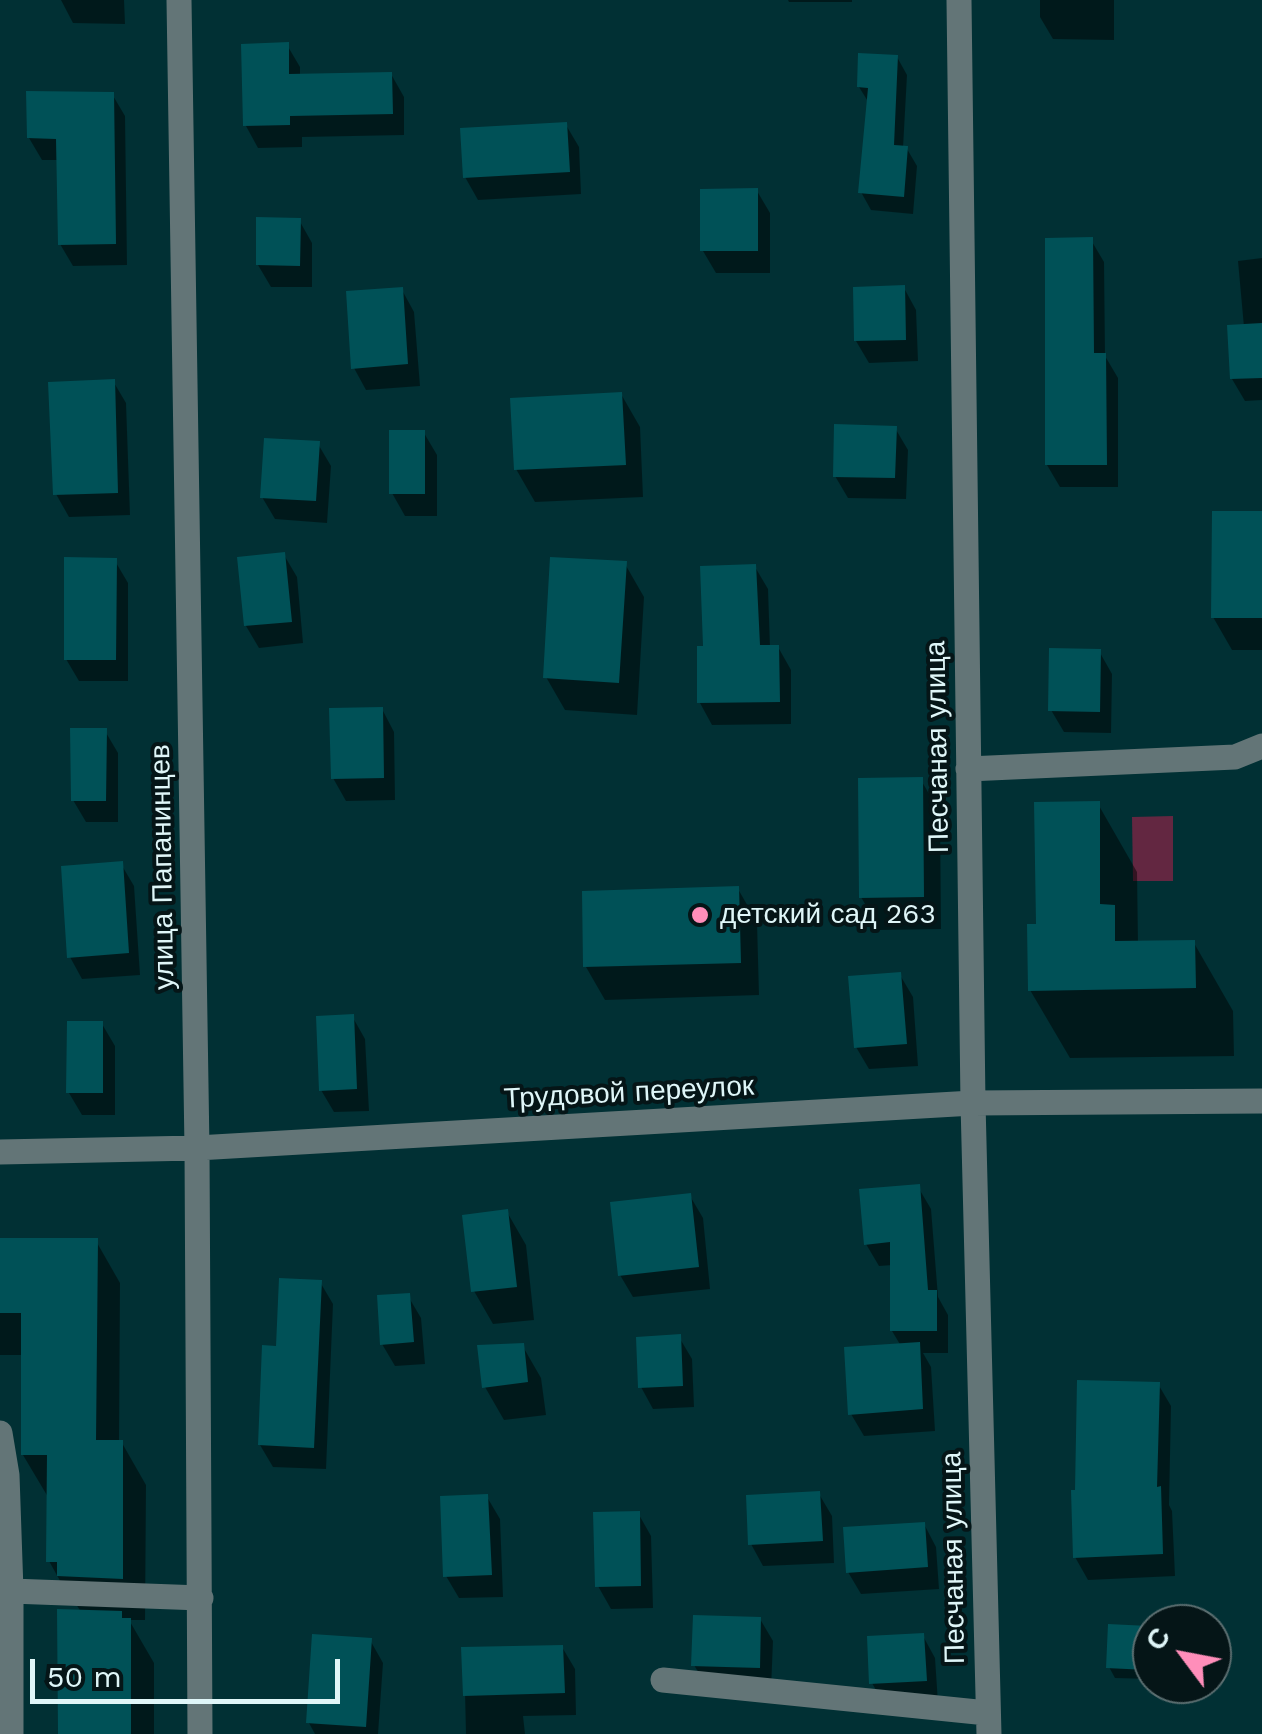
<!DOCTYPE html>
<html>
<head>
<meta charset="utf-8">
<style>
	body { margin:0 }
	#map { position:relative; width:1262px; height:1734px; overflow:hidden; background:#013034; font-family:"Work Sans",sans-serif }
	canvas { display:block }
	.north { position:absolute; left:1132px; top:1604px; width:100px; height:100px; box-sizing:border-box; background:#051517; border:2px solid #5c6f71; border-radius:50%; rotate:302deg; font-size:28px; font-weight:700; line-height:40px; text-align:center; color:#dff6f8 }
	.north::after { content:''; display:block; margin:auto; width:35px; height:45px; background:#ff8eba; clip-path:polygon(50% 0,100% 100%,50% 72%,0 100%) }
	.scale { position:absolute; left:30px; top:1659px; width:310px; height:45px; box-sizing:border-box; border:5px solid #dff6f8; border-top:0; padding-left:12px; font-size:30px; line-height:35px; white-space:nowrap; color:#dff6f8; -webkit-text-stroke:8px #051517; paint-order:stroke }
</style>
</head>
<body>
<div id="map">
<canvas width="1262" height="1734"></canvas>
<div class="north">С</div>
<div class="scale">50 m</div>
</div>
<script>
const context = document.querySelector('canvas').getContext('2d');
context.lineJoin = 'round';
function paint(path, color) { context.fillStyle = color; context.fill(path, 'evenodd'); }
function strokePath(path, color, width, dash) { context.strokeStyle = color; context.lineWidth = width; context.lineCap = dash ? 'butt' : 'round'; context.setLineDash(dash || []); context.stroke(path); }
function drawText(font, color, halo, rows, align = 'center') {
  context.font = font + ' "Work Sans",sans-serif'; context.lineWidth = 8; context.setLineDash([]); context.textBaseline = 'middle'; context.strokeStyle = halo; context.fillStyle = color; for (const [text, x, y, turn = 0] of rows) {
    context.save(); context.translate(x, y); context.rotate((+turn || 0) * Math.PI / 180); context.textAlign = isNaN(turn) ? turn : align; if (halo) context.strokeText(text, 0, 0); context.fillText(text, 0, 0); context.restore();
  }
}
const green = new Path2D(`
	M1173 816V881H1133L1132 817Z`);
const shadow = new Path2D(`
	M61 0H124L125 24 73 23Z
	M788 0H852V2H789Z
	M1040 0H1114V40L1053 39 1040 17Z
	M287 45 300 67V76L391 74 404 97V135L302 137V147L258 148 246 126Z
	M897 57 907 75 903 148 907 149 917 166 913 214 871 210 861 192 869 103 859 87Z
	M112 94 125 116 127 265 73 266 60 244 59 160H42L29 138Z
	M566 125 579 147 581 194 478 200 465 177Z
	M757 191 770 213V273H716L703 251Z
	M299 220 312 243V287H271L258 265Z
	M1091 240 1104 262 1105 356 1118 378V487H1060L1047 465Z
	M1262 258V400L1245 401 1232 379 1244 327 1238 261Z
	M904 288 916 310 918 361 869 363 856 341Z
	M402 290 414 312 420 386 366 390 354 368Z
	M113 381 126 403 130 515 69 517 56 494Z
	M621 394 640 427 643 497 535 502 516 469Z
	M895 428 908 450 906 499 848 498 835 476Z
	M424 433 437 455V516H405L392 493Z
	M318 444 331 466 327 523 275 519 262 497Z
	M1262 514V650H1232L1213 617Z
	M284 555 297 577 303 643 259 648 246 626Z
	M115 561 128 583V681H79L66 659Z
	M625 564 644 597 637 715 565 710 546 677Z
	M755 567 768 589 770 647H778L791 670V724L712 725 700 703 705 648Z
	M1099 651 1112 674 1111 733 1064 732 1051 710Z
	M382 709 394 732 395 800 346 801 333 778Z
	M105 731 118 753V822H86L73 800Z
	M921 780 940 813 941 929 880 930 861 897Z
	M1098 804 1137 872 1138 944 1194 943 1233 1011 1234 1056 1070 1058 1030 990 1038 927Z
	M121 864 134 886 140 975 82 979 70 957Z
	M738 889 757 922 759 995 605 1000 586 967Z
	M900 975 913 997 918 1066 869 1069 856 1047Z
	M352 1016 365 1039 369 1111 334 1112 321 1090Z
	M102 1024 115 1046V1115H82L69 1093Z
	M918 1187 931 1209 938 1297 948 1315V1353H923L931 1367 935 1431 864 1436 851 1414 901 1346 892 1331 893 1265 879 1266 866 1244Z
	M690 1196 703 1218 710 1289 633 1297 620 1275Z
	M507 1212 526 1245 534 1320 493 1324 474 1291Z
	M0 1240 96 1241 120 1283 119 1443H122L146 1485 145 1620H129L154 1663V1734H60L81 1612 76 1604H73L49 1561 48 1497 23 1455V1355H0Z
	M320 1282 333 1304 326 1469 273 1467 260 1445 278 1349Z
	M408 1296 421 1318 425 1364 395 1366 382 1344Z
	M679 1337 692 1359 694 1407 653 1409 641 1387Z
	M522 1345 541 1378 546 1415 504 1420 485 1387Z
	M1158 1384 1171 1406 1169 1505 1172 1511 1175 1576 1088 1580 1075 1557Z
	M819 1494 832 1516 834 1563 763 1566 751 1544Z
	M487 1497 500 1519 503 1597 459 1598 446 1576Z
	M638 1513 651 1536 653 1608 611 1609 598 1586Z
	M924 1524 936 1547 939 1589 861 1594 848 1572Z
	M760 1619 773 1641 771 1689 707 1687 694 1665Z
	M1147 1628 1152 1636V1679L1115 1678 1109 1667Z
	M923 1636 935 1658 938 1703 885 1706 872 1683Z
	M370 1640 383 1663 378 1734H315L309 1723Z
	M562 1647 575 1669 576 1715 523 1716 525 1734H466L464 1650Z`);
const building = new Path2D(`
	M289 42V74L392 72 393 114 290 116V125L243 126 241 44Z
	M858 53 898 55 894 145 908 146 904 197 858 193 868 88 857 87Z
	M26 91 114 92 116 244 58 245 56 139 27 138Z
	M567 122 570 172 463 178 460 128Z
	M758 188V251H700V189Z
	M256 217 301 218 300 266 256 265Z
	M1093 237 1094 353H1106L1107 465H1045V238Z
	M905 285 906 340 854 341 853 287Z
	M403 287 408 364 351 369 346 291Z
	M1262 323V378L1230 379 1227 325Z
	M115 379 118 493 53 495 48 382Z
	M622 392 626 465 514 470 510 398Z
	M834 424 897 426 895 478 833 477Z
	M389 430H425V494H389Z
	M264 438 320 441 316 501 260 498Z
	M1212 511H1262V618H1211Z
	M285 552 292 622 244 626 237 557Z
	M64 557 117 558 116 660H64Z
	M550 557 627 561 619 683 543 678Z
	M756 564 760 645H779L780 702 697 703V646H703L700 566Z
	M1049 648 1101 649 1100 712 1048 711Z
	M383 707 384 778 331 779 329 708Z
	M70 728H107L106 801H71Z
	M923 777 924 897 859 898 858 778Z
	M1100 801V904L1115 905V941L1195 940 1196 988 1028 991 1027 924H1036L1034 802Z
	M123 861 129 953 67 958 61 866Z
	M739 886 741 963 583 967 582 891Z
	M901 972 907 1044 854 1048 848 976Z
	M354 1014 357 1089 319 1091 316 1016Z
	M67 1021H103V1093H66Z
	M920 1184 928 1290H937V1331H890V1242L864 1245 859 1189Z
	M691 1193 699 1267 618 1276 610 1202Z
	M508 1209 517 1287 471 1292 462 1215Z
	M0 1238H98L96 1440H123V1579L57 1576V1562H46L47 1455H21V1313H0Z
	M279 1278 322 1280 314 1448 258 1445 262 1345 276 1346Z
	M410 1293 414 1342 380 1345 377 1295Z
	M681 1334 683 1386 638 1388 636 1337Z
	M920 1342 923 1409 848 1415 844 1347Z
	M524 1343 528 1382 482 1388 477 1345Z
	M1077 1380 1160 1382 1157 1487 1161 1486 1163 1554 1073 1558 1071 1490H1075Z
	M820 1491 823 1541 748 1545 746 1495Z
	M488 1494 492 1575 443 1577 440 1496Z
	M640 1511 641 1586 595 1587 593 1512Z
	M925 1522 928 1567 846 1573 843 1527Z
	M57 1609 122 1611V1618H131V1734H58Z
	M693 1615 761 1617 760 1668 691 1666Z
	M1108 1624 1149 1626 1148 1670 1106 1668Z
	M924 1633 927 1681 869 1684 867 1636Z
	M312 1634 372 1638 366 1727 306 1723Z
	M563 1645 565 1693 463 1696 461 1647Z`);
const minor = new Path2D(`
	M179 0 197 1148 200 1734
	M959 0 973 1103 989 1734
	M968 769 1235 757 1262 746
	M0 1152 197 1148 973 1103 1262 1101
	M0 1433 7 1475 11 1591 201 1598
	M11 1591V1734
	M663 1680 987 1713`);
const markers = [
	[700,915,10,"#ff8eba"]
];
const streetNames = [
	["Песчаная улица",938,747,-91],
	["улица Папанинцев",163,867,-91],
	["Трудовой переулок",629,1093,-3],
	["Песчаная улица",954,1558,-91]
];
const poiNames = [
	["детский сад 263",720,915]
];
paint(green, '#632741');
paint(shadow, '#0007');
paint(building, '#005157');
strokePath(minor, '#637577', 25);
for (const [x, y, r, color] of markers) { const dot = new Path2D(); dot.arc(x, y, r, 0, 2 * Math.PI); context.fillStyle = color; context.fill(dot); strokePath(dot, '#051517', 4); }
drawText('28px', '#dff6f8', '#051517', streetNames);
drawText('28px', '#dff6f8', '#051517', poiNames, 'left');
</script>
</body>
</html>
